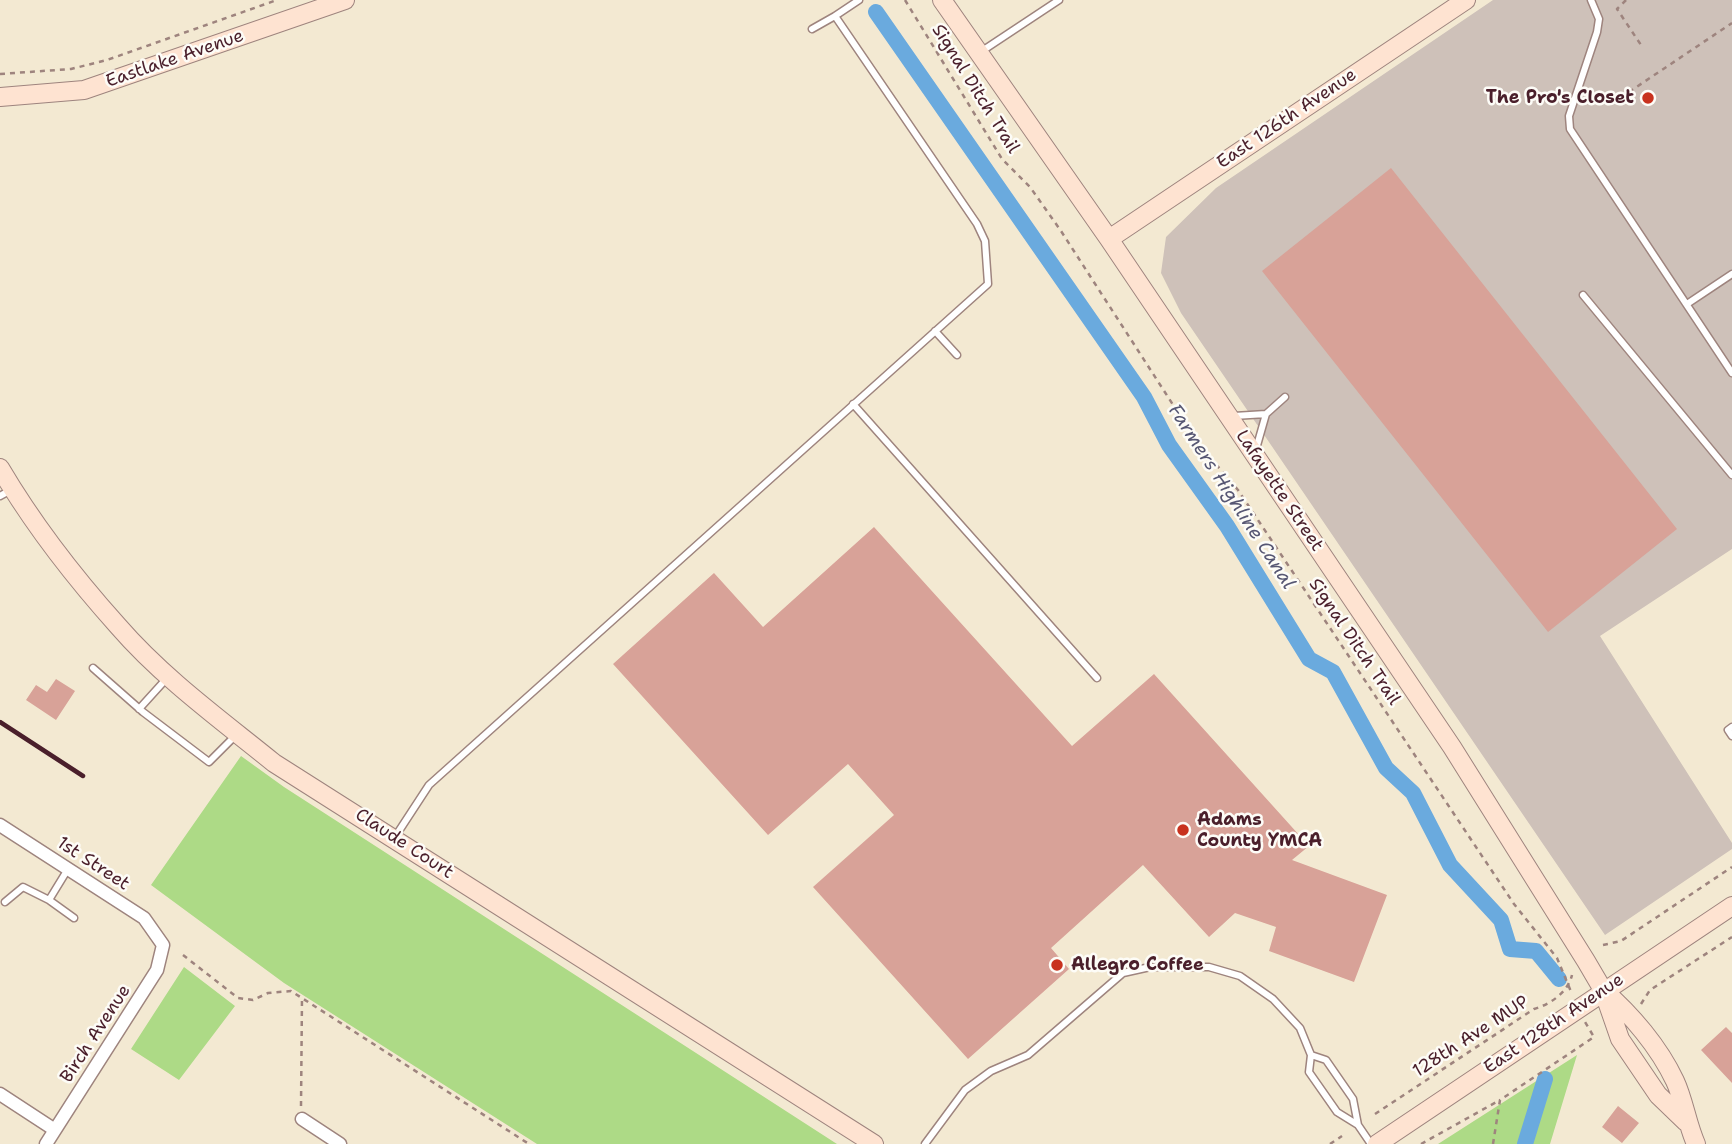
<!DOCTYPE html>
<html>
<head>
<meta charset="utf-8">
<style>
	body { margin:0 }
	canvas { display:block; background:#f3e9d2 }
</style>
</head>
<body>
<canvas width="1732" height="1144"></canvas>
<script>
const context = document.querySelector('canvas').getContext('2d');
context.lineJoin = 'round';
function paint(path, color) { context.fillStyle = color; context.fill(path, 'evenodd'); }
function strokePath(path, color, width, dash) { context.strokeStyle = color; context.lineWidth = width; context.lineCap = dash ? 'butt' : 'round'; context.setLineDash(dash || []); context.stroke(path); }
function drawText(font, color, halo, rows, align = 'center') {
  context.font = font + ' "Shantell Sans",sans-serif'; context.lineWidth = 5; context.setLineDash([]); context.textBaseline = 'middle'; context.strokeStyle = halo; context.fillStyle = color; for (const [text, x, y, turn = 0] of rows) {
    context.save(); context.translate(x, y); context.rotate((+turn || 0) * Math.PI / 180); context.textAlign = isNaN(turn) ? turn : align; if (halo) context.strokeText(text, 0, 0); context.fillText(text, 0, 0); context.restore();
  }
}
const industrial = new Path2D(`
	M1493 0H1732V549L1600 636 1732 843V849L1605 935 1181 313 1161 273 1166 237 1216 188Z`);
const green = new Path2D(`
	M241 756 284 787 837 1144H537L284 983 151 885Z
	M184 967 235 1006 179 1080 131 1049Z
	M1577 1055 1550 1144H1438Z`);
const canal = new Path2D(`
	M876 12 1144 397 1169 445 1227 526 1309 659 1333 672 1386 768 1413 793 1450 865 1501 920 1510 949 1536 951 1559 979
	M1525 1144 1545 1079`);
const building = new Path2D(`
	M1391 168 1677 529 1548 632 1262 271Z
	M874 527 1072 746 1154 674 1309 846 1292 860 1387 895 1354 982 1269 951 1276 927 1235 913 1209 937 1143 865 1051 948 1069 969 968 1059 813 887 894 815 848 764 768 835 613 664 714 573 763 627Z
	M56 679 75 691 56 720 26 700 36 685 47 692Z
	M1726 1027 1732 1033V1083L1701 1050Z
	M1618 1106 1639 1123 1622 1143 1602 1127Z`);
const path = new Path2D(`
	M905 0 1002 159 1030 187 1061 231 1197 442 1238 490 1514 904 1557 958 1572 994
	M1626 0 1617 9 1641 45
	M0 74 71 69 107 60 277 0
	M1629 92 1732 23
	M1603 945 1621 941 1732 867
	M183 955 238 998 253 1000 268 993 291 991 529 1144
	M1641 1004 1650 990 1732 937
	M301 1106 302 997
	M1375 1114 1534 1009C1551 1004 1568 992 1572 975
	M1330 1144 1342 1136
	M1421 1144 1500 1100
	M1493 1144 1500 1100 1594 1037 1585 1022`);
const lane = new Path2D(`
	M1591 0 1599 19 1597 32 1569 116 1570 129 1732 373
	M812 29 835 16
	M982 51 1059 0
	M1583 295 1732 475
	M1687 304 1732 274
	M935 331 957 355
	M853 404 1097 678
	M1234 416 1266 414
	M1256 449 1266 414 1285 397
	M0 496 11 490
	M93 668 143 712 209 762 236 735
	M139 709 168 677
	M1732 727 1728 730 1732 736
	M395 837 429 785 988 284 985 241 977 224 835 16 859 0
	M68 869 49 900 74 918
	M5 902 23 887 49 900
	M1311 1055 1326 1060 1353 1099 1358 1125 1371 1144
	M925 1144 965 1090 991 1071 1028 1055 1123 973 1150 967H1209L1240 976 1273 999 1300 1028 1311 1055 1309 1072 1337 1112 1358 1125`);
const street = new Path2D(`
	M0 825 144 918 163 945 157 970 46 1144
	M0 1094 55 1130
	M302 1119 340 1144`);
const secondary = new Path2D(`
	M942 0 1109 239 1452 747 1586 961 1603 990 1620 1039 1658 1095 1686 1122
	M0 97 84 90 345 0
	M1109 239 1466 0
	M0 468C33 524 75 578 118 626 163 678 221 720 274 763L874 1144
	M1603 990C1631 1014 1659 1047 1675 1081 1684 1100 1687 1124 1696 1144
	M1377 1144 1732 906`);
const rail = new Path2D(`
	M0 722 83 776`);
const markers = [
	[1648,98,7,"#c8321e"],
	[1183,830,7,"#c8321e"],
	[1057,965,7,"#c8321e"]
];
const streetNames = [
	["Eastlake Avenue",175,59,-19],
	["Signal Ditch Trail",975,89,58],
	["East 126th Avenue",1287,119,-34],
	["Lafayette Street",1279,491,56],
	["Signal Ditch Trail",1354,642,56],
	["Claude Court",404,844,33],
	["1st Street",93,864,33],
	["East 128th Avenue",1554,1024,-34],
	["Birch Avenue",96,1034,-57],
	["128th Ave MUP",1471,1037,-33]
];
const poiNames = [
	["The Pro's Closet",1634,98,"right"],
	["Adams",1197,820],
	["County YMCA",1197,841],
	["Allegro Coffee",1071,965]
];
const waterNames = [
	["Farmers Highline Canal",1231,497,57]
];
paint(industrial, '#cec1b9');
paint(green, '#adda86');
strokePath(canal, '#6aaade', 16);
paint(building, '#d8a298');
strokePath(lane, '#9e847e', 9);
strokePath(street, '#9e847e', 15);
strokePath(secondary, '#9e847e', 20);
strokePath(path, '#9e847e', 2.5, [5, 5]);
strokePath(lane, '#fff', 6);
strokePath(street, '#fff', 12);
strokePath(secondary, '#fee3d1', 18);
strokePath(rail, '#4a1f2b', 4.5);
for (const [x, y, r, color] of markers) { const dot = new Path2D(); dot.arc(x, y, r, 0, 2 * Math.PI); context.fillStyle = color; context.fill(dot); strokePath(dot, '#fdfcf7', 2.5); }
drawText('18px', '#4a1f2b', '#fdfcf7', streetNames);
drawText('bold 18px', '#4a1f2b', '#fdfcf7', poiNames, 'left');
drawText('italic 19px', '#575773', '#fdfcf7', waterNames);
</script>
</body>
</html>
